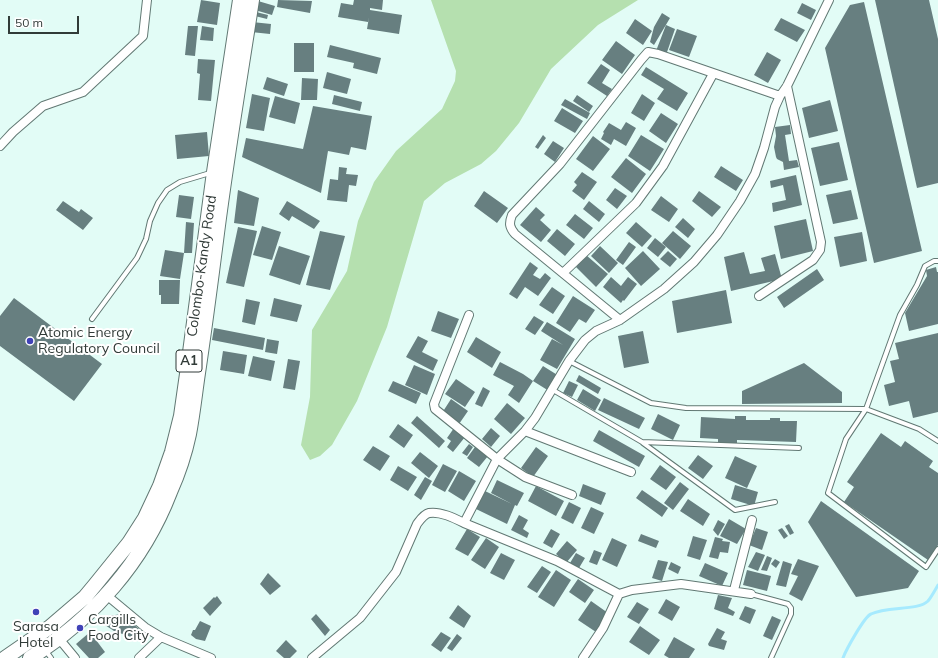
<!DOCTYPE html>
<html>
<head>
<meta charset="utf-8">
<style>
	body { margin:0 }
	#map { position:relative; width:938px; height:658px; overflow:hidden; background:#e2fcf6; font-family:Mulish,sans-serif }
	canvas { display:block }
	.scale { position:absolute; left:8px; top:16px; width:71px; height:18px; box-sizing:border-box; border:2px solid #313b38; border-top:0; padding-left:5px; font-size:12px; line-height:14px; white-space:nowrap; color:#313b38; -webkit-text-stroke:3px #fff; paint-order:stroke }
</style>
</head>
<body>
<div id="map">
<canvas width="938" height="658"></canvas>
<div class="scale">50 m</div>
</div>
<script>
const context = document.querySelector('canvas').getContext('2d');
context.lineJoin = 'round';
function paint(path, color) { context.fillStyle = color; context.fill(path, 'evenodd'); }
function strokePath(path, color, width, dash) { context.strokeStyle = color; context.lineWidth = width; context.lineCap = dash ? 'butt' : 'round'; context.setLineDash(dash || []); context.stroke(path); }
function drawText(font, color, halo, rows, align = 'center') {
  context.font = font + ' Mulish,sans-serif'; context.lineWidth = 4; context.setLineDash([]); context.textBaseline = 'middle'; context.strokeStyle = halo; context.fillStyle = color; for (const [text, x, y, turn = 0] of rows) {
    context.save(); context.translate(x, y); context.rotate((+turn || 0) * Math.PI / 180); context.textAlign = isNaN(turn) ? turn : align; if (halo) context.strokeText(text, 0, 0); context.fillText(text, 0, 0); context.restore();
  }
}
const green = new Path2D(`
	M431 0H638L598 25 551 69 519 123 496 151 481 164 445 183 424 201 387 327 357 401 332 445 320 456 310 460 301 445 310 397 312 330 347 271 358 221 374 182 396 151 442 109 455 81 456 71Z`);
const stream = new Path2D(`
	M843 658C846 650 864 617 871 614 887 606 918 611 928 601 932 596 935 590 938 585`);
const building = new Path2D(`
	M201 0 220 3 217 25 197 22Z
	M278 0 312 1 310 13 277 7Z
	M354 0H383L382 10 370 8V10L402 15 399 34 367 29 369 17 368 22 338 17 341 3 353 5Z
	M875 0H929L938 39V183L917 188Z
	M258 1 275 6 272 15 255 10Z
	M864 2 922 251 874 263 825 48 850 5Z
	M802 3 816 10 811 20 797 13Z
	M256 12 268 15 267 19 255 16Z
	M662 13 670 18 654 45 650 42 654 27Z
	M781 18 805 30 797 42 774 30Z
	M635 19 652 31 643 45 626 33Z
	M252 22 271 24 270 34 251 32Z
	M666 25 675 29 666 55 656 51Z
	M188 26H198L195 56 185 55Z
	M202 26 214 28 213 41 200 40Z
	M677 29 697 36 689 57 669 50Z
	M616 41 635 55 622 74 602 60Z
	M294 43H314V72H294Z
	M330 45 381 58 377 74 353 68 354 63 327 57Z
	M767 52 781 60 768 83 754 75Z
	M198 59 215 60 211 101 198 100 200 74 197 73Z
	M601 64 610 70 602 83 612 89 607 96 587 83Z
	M646 67 688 93 677 111 657 99 664 89 641 75Z
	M327 72 351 79 347 94 323 88Z
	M267 77 288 84 284 96 263 89Z
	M302 78 318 79 317 100H301Z
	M252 94 270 98 264 131 246 128Z
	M642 94 655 103 644 121 631 113Z
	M334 95 362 102 360 111 332 104Z
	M577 95 593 106 589 112 573 101Z
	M275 96 300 103 295 124 269 117Z
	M565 99 590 113 587 119 561 105Z
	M830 100 838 131 809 138 802 108Z
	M313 106 372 116 366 150 351 147 349 155 328 151 321 193 242 157 246 138 303 149Z
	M562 108 583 121 575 133 554 121Z
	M661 113 678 124 666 143 649 131Z
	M626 122 636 128 626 146 614 139 611 145 601 139 604 133 603 132 609 123 621 130Z
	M790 125 791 134 785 135 789 161 797 160 799 167 784 170 783 162 777 159 776 157 774 147 776 136 775 127Z
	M207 132 209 156 177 159 175 135Z
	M543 135 546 138 538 149 535 147Z
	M641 135 664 149 650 171 628 156Z
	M593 136 610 149 593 171 576 159Z
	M553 141 564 148 555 162 544 154Z
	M839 142 848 180 820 186 811 148Z
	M626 158 646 174 632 193 611 177Z
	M721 166 743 180 736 191 714 177Z
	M339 167 347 168 346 174 358 175 356 186 349 185 347 202 327 200 330 179 338 180Z
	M582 172 597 182 584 200 572 191 577 185 574 182Z
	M796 175 802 205 773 212 772 203 786 200 783 185 771 188 770 181Z
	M615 188 627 196 617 209 606 200Z
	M238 190 259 198 254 226 234 223Z
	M851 190 858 219 833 224 826 195Z
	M484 191 508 208 497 223 474 206Z
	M699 191 721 207 712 217 692 201Z
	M179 195 194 197 191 219 176 217Z
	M661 196 678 209 669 222 651 210Z
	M63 201 79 212 81 209 93 218 83 230 56 210Z
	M287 201 320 221 314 229 292 216 289 221 279 214Z
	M589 201 605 214 599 222 583 209Z
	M536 207 545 215 540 220 551 230 541 242 520 225Z
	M575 214 593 228 584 239 566 225Z
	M683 218 695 229 688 238 675 227Z
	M806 219 813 251 781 259 774 226Z
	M186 222 194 223 192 253H184Z
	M636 222 652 236 642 247 626 233Z
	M262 226 281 232 272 260 253 255Z
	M238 227 257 231 244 287 226 283Z
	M557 229 575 244 565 256 547 241Z
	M320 231 345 236 330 290 306 285Z
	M673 231 691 246 680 259 662 243Z
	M862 232 867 261 840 267 834 237Z
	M655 238 666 247 658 257 647 248Z
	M629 242 636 247 623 265 616 260Z
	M279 246 310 256 300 285 269 275Z
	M600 246 618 263 609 273 591 256Z
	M165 250 184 253 180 279 160 276Z
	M643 251 660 269 641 286 625 268Z
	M668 251 677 259 670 267 660 259Z
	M744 252 750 274 765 271 761 258 775 254 782 279 731 291 724 257Z
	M586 255 608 274 596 287 576 267Z
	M530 262 538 268 533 275 540 279 545 273 551 278 538 296 525 287 517 299 509 294Z
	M936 267 937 272H938V324L909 331 905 313 927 276 926 270Z
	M817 269 824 280 784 308 777 297Z
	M611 277 621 286 628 277 637 284 624 301 623 300 621 303 603 287Z
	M159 280H180L179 304H161V295H159Z
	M552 287 565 296 553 314 539 305Z
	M726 290 732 323 677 333 672 301Z
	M573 296 595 310 586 323 579 319 570 332 556 323Z
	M14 298 102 364 74 401 0 346V316Z
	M274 298 302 305 297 322 270 316Z
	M246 299 260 302 255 325 242 322Z
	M438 311 459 319 451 338 431 331Z
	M534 316 544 322 535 335 525 329Z
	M547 322 575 339 557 369 540 360 552 339 563 345 541 331Z
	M214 328 265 338 263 350 212 340Z
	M643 331 649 363 624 368 618 336Z
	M938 333V412L913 418 909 401 889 406 884 385 895 382 890 361 899 359 895 343Z
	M418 336 428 341 422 352 438 360 433 371 406 357Z
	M476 337 501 352 492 368 467 352Z
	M267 339 279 341 277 354 265 352Z
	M223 351 247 355 244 374 220 370Z
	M253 356 275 361 271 381 248 376Z
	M288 359 300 361 295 390 283 388Z
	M500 362 523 374 533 381 519 403 508 395 514 386 493 375Z
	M804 363 842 392V403L742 404V391Z
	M414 365 435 374 427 395 405 385Z
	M543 366 559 376 549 391 533 381Z
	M579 375 601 388 598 394 576 381Z
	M456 379 475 392 465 407 445 394Z
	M393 381 421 393 416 404 388 391Z
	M569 381 578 385 572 397 563 393Z
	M483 387 490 391 482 407 475 404Z
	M583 389 601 400 595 411 577 400Z
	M604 398 645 418 639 429 598 410Z
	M451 399 468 411 459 424 442 413Z
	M507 403 525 418 511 434 494 419Z
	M658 414 680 425 673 440 651 429Z
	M417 416 445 441 439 448 411 423Z
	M735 416H746V420H770V418H780V421H797L796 442 737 440V445L718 444V439L700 438 701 417 735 419Z
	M398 424 413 435 404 448 389 437Z
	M454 428 465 437 453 452 447 447 451 441 447 438Z
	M491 428 500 436 491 447 482 439Z
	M599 430 645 456 639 467 593 441Z
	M881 433 901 447 905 441 933 461 929 467 938 473V545L928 560 844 502 854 487 847 482Z
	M469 444 473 447 467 456 462 453Z
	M373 446 390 456 380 471 363 460Z
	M475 447 488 456 479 467 467 458Z
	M536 447 548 456 533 477 521 468Z
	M420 452 438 466 429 478 411 463Z
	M698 455 713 466 703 479 688 468Z
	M735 456 757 466 747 488 725 478Z
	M443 464 457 471 445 492 432 485Z
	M660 465 676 477 666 490 650 479Z
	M398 466 417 477 408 491 390 480Z
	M459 471 476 481 464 501 448 491Z
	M425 477 432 481 421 500 414 495Z
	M497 480 524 493 517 506 515 505 507 524 476 509 485 491 512 504 491 493Z
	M680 482 689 489 673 510 664 503Z
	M583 484 606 493 601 505 579 496Z
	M735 485 758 492 754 506 731 499Z
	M536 486 564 501 556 516 528 501Z
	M642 490 668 508 662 517 636 498Z
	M688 499 710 514 703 526 680 511Z
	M821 501 919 571 908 588 856 597 808 522Z
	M569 502 581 508 573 524 561 518Z
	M591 507 604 513 594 534 581 528Z
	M519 515 528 520 523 529 529 533 527 538 511 530Z
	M729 519 746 529 737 544 720 536Z
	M718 520 725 524 718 536 713 530Z
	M789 524 794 533 790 535 785 526Z
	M756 528 768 532 762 550 749 545Z
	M782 528 788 536 784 539 778 530Z
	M467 529 480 537 468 556 455 549Z
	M551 529 560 534 552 548 543 543Z
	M641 534 659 541 656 548 638 541Z
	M693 536 707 540 700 560 687 556Z
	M715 537 723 539 722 541 730 542 728 553 720 552 718 559 709 557Z
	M486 538 499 547 485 569 471 560Z
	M612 538 627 545 617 567 602 560Z
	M567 541 577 550 566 563 556 554Z
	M594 550 602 553 597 565 589 562Z
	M756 552 765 555 758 571 748 567Z
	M501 553 515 560 504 580 490 573Z
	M576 553 585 558 579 568 570 563Z
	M767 556 772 558 767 571 761 570Z
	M775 559 780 562 776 568 771 564Z
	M798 559 819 566 802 601 789 594 798 576 791 574Z
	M658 560 668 562 662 581 652 578Z
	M783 561 792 564 786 587 776 585Z
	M671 562 681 567 678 574 668 569Z
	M705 563 728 573 722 586 699 576Z
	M542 566 551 572 537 593 527 587Z
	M556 570 571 580 554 607 538 597Z
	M747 570 771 576 767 591 743 585Z
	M268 573 281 586 270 595 260 584Z
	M578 579 594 590 585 603 569 592Z
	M718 595 732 598 728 608 735 612 733 616 714 609Z
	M217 596 222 603 210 616 203 608 214 597 215 598Z
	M666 599 680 607 672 621 658 613Z
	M591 601 608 613 596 632 578 620Z
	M637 602 649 609 639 624 627 617Z
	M458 605 471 616 464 628 449 618Z
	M745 606 756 610 750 624 739 619Z
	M122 614 139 629 131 637 114 631 102 623 108 616Z
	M316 614 330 630 325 636 311 619Z
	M772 616 781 620 772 640 763 636Z
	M200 621 211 626 205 641 196 639 191 635 193 630H195Z
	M640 626 660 640 649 655 629 642Z
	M717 628 725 632 721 639 727 641 724 650 709 646 708 644Z
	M90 632 105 652 98 658H89L76 644Z
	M441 632 451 638 441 652 431 645Z
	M457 634 462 638 452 651 447 648Z
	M674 637 695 649 689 658H669L664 655Z
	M286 640 297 651 290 658H284L276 651Z`);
const service = new Path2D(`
	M938 261H934L925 266 917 285 900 315 866 409 846 439 828 493 926 567 938 549
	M92 319 137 258 146 239 150 221 158 203 167 190 180 182 210 173
	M569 361 651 403 686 408 866 409 919 429 938 441
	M553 390 642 442 799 448
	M643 443 735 510 775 502
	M751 594 788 604 791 608V614L771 658
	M46 651 51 658`);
const minor = new Path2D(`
	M0 146 13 132 43 106 83 92 143 36 147 0
	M563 273 636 203 663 166 713 74
	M759 296 813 260 820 250 821 242 787 86
	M469 315 434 404 435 409 497 459 525 477 572 495
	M620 320 515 234C509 227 509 223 512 215L560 164 641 60 648 52 658 54 780 96
	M525 431 631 472
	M464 523 557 561 619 594
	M734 590 752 520
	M104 593 146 628 161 637 211 658
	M56 635 75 658
	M139 658 161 637
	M312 658 360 618 396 572 417 524C420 520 424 514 429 513 440 511 454 518 464 523L497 459 525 431 535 418 569 361 585 340 596 331 620 320 664 289 694 262 717 235 740 201 755 174 764 148 775 107 780 96 787 86 829 0
	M583 658 603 628 619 594 632 590 681 584 751 594`);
const trunk = new Path2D(`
	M5 658 50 627 85 597 95 585 129 543 145 518 160 486 172 452 181 416 189 360 214 172 240 0
	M30 658C93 619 143 562 170 492 178 474 185 453 189 434 193 413 195 393 198 373 205 326 211 280 217 233 227 155 240 78 252 0`);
const markers = [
	[30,341,4,"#4042b7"],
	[36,612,4,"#4042b7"],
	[80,628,4,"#4042b7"]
];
const shields = [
	[189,361,26]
];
const shieldNames = [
	["A1",189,361]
];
const streetNames = [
	["Colombo-Kandy Road",202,266,-82]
];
const poiNames = [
	["Atomic Energy",38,333],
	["Regulatory Council",38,349],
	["Cargills",88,620],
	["Food City",88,636],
	["Sarasa",36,627,"center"],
	["Hotel",36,643,"center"]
];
paint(green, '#b5e0af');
strokePath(stream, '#a6eafe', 3);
paint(building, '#677f80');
strokePath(service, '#617873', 6);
strokePath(minor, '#617873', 10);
strokePath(trunk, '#617873', 16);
strokePath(service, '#fff', 4);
strokePath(minor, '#fff', 8);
strokePath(trunk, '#fff', 14);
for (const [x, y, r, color] of markers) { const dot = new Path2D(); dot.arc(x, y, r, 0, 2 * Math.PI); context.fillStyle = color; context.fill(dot); strokePath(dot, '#fff', 1.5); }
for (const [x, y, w] of shields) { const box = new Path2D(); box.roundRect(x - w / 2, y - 11, w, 22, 3); context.fillStyle = '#fff'; context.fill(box); strokePath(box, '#313b38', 1); }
drawText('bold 13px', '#313b38', null, shieldNames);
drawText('14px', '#313b38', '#fff', streetNames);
drawText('14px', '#313b38', '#fff', poiNames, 'left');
</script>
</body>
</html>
